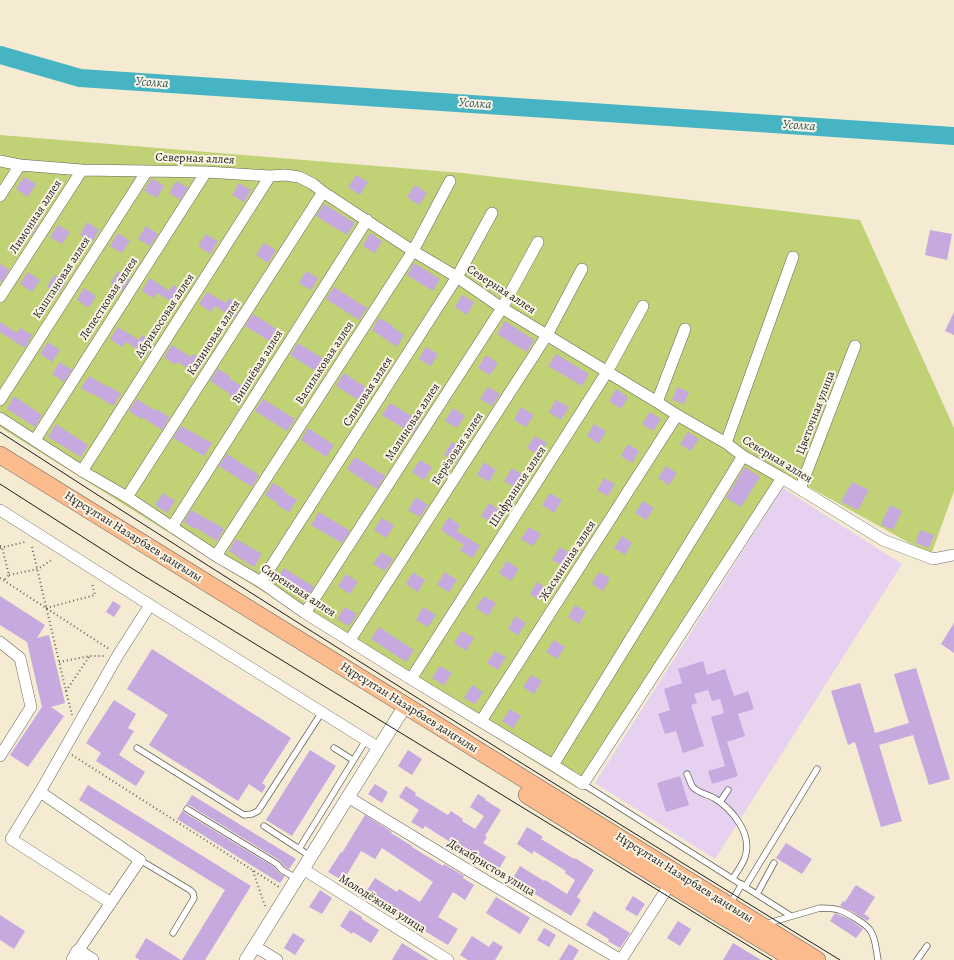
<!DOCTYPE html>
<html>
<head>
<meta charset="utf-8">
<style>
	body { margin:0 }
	canvas { display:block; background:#f4ebd2 }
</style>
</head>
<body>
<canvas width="954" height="960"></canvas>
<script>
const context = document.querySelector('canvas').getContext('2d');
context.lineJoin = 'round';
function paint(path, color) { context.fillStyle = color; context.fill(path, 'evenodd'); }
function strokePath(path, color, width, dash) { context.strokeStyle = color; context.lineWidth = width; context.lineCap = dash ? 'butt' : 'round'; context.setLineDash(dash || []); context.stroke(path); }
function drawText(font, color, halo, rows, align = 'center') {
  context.font = font + ' Alegreya,serif'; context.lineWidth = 4; context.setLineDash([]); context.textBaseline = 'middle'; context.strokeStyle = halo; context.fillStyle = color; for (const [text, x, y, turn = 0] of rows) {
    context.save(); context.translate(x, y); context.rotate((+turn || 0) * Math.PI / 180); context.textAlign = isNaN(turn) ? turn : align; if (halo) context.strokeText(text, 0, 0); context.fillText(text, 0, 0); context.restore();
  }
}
const built = new Path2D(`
	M783 488 902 564 715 859 595 783Z`);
const green = new Path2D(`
	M0 135 462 173 860 220 954 428V491L931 555 782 472 577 788 0 427Z`);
const river = new Path2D(`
	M0 55 80 78 954 136`);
const building = new Path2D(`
	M356 175 368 182 360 195 348 187Z
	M24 177 36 184 28 197 16 189Z
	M152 178 164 186 157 198 144 191Z
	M176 181 188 188 180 200 169 193Z
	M239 183 251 190 244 202 232 195Z
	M415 185 427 193 419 205 407 197Z
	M324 204 355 223 347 235 316 216Z
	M29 219 38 225 30 237 21 232Z
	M87 222 99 230 92 242 80 235Z
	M58 225 70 232 62 244 50 237Z
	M146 226 158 234 150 246 138 239Z
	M930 230 952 234 947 260 925 255Z
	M118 233 130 241 122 253 110 246Z
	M370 233 382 241 375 253 363 246Z
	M206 234 218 241 210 254 198 246Z
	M264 243 276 250 268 263 256 255Z
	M414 263 440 279 433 291 407 275Z
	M0 264 9 270 2 282 0 281Z
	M118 271 130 279 122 291 110 283Z
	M306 271 318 278 311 290 299 283Z
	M28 272 40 280 32 292 20 284Z
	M54 275 66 282 59 294 47 287Z
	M150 278 169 291 173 285 185 293 177 305 157 293 154 298 142 291Z
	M334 287 367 308 359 320 326 299Z
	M84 288 96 296 89 308 77 300Z
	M207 292 226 303 229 298 241 306 234 318 215 306 211 312 199 304Z
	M462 295 474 302 467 315 455 307Z
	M954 312V335L945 331Z
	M253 314 283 333 276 345 245 326Z
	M379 318 392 325 391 326 404 335 397 347 372 330Z
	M505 321 534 340 527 352 497 334Z
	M0 322 17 333 20 328 32 335 25 348 0 332Z
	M118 327 139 340 142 335 154 342 147 355 126 342 122 347 110 339Z
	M48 342 60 350 52 362 40 354Z
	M298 343 330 363 322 375 290 355Z
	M172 345 191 357 193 354 205 362 197 374 178 362 176 365 164 357Z
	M426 347 438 354 431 366 419 359Z
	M556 354 589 374 582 386 548 366Z
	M486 355 498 363 490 375 478 368Z
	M60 362 72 370 64 382 52 374Z
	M218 369 230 376 229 378 248 390 240 402 228 394 229 393 210 381Z
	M344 373 368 389 360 401 336 386Z
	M89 376 108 387 109 386 121 394 113 406 94 394 93 395 81 388Z
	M488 387 500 394 492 406 480 399Z
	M677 387 689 392 684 404 672 400Z
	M616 389 628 397 621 409 609 401Z
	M14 396 42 415 35 427 7 409Z
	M137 399 156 411 157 409 169 417V418L162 430 142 417 141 419 129 411Z
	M263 399 295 419 287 431 255 411Z
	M556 400 569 407 561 420 549 412Z
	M390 403 420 421 413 434 382 415Z
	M521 407 534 415 526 427 514 420Z
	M453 408 465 416 457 428 445 421Z
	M650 412 661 419 653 431 642 424Z
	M56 424 88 445 81 457 48 437Z
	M594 424 606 431 599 444 587 436Z
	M181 426 212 443 204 456 173 438Z
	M308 428 334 445 326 457 301 440Z
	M688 432 699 439 691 451 680 444Z
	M535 436 547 443 539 455 527 448Z
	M452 442 464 450 456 462 444 455Z
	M628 444 639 451 632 463 621 456Z
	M227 454 259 475 252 487 219 466Z
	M355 457 385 476 377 489 347 469Z
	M420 460 432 467 424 480 412 472Z
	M484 462 496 470 489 482 477 475Z
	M666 466 677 473 669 485 658 478Z
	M745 467 760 477 741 507 726 498Z
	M512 468 524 476 516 488 504 481Z
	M604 478 615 484 608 496 597 490Z
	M852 482 869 490 858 510 841 502Z
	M273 483 285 490 284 492 297 500 289 512 277 505 278 503 265 495Z
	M163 493 175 501 167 513 155 505Z
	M550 493 562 500 554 513 542 505Z
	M416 497 428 505 420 517 408 510Z
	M643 501 654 508 646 520 635 513Z
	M489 503 501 511 493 523 481 516Z
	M890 505 902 511 893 530 881 525Z
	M191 510 212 522V521L224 529 217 541 196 528 195 529 184 522Z
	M319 512 350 531 342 543 311 525Z
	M448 517 460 525 457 531 480 546 472 558 460 550 464 545 441 530Z
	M382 518 394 525 386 538 374 530Z
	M529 527 541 534 533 546 521 539Z
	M920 530 934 535 929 548 916 543Z
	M622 536 632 543 625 555 614 548Z
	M236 539 262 554 254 567 229 551Z
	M560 547 571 554 563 566 552 560Z
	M381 552 393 559 385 571 373 564Z
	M507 561 519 569 511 581 499 573Z
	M284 568 314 587 306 599 276 580Z
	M413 572 425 580 418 592 406 584Z
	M445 572 457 580 449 592 437 585Z
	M599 572 610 578 603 591 592 584Z
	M346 574 358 582 350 594 338 586Z
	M537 582 548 589 541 601 530 594Z
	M0 596 45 625 37 638 49 635 65 703 51 707 64 716 28 767 10 755 42 707 27 642 0 625Z
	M484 596 496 603 488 616 476 608Z
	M113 601 121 606 114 617 106 612Z
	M575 605 586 612 579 624 568 617Z
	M345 607 357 614 349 626 337 619Z
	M423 607 436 615 428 627 416 620Z
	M515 616 526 623 518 635 508 629Z
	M954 623V653L941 644Z
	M379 627 414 650 406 662 371 639Z
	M462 631 474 638 466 651 454 643Z
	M554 640 565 647 557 659 546 652Z
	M152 649 291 738 262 783 266 786 262 793 249 784 238 801 149 745 168 715 127 689Z
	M495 651 506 657 498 670 487 663Z
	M703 661 707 675 725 669 734 696 748 691 754 709 738 714 745 736 727 742 738 776 712 784 708 771 725 766 711 717 724 713 720 699 712 701 708 690 694 694 697 703 691 705 704 746 683 753 676 731 665 734 658 714 670 710 664 689 682 683 678 669Z
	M440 666 452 673 444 685 432 678Z
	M916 668 950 779 929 785 913 735 879 745 902 821 881 827 855 742 848 745 831 691 860 683 875 733 909 723 894 674Z
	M531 675 542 681 534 694 523 687Z
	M472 685 483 692 475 704 464 698Z
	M114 700 136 714 128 728 134 731 119 755 145 772 136 786 96 761 101 753 86 743Z
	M510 709 521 716 513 728 502 721Z
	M310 750 336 766 292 836 266 820Z
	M408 750 422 759 412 775 398 766Z
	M680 776 689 805 666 812 657 783Z
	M375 784 388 792 382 803 368 794Z
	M88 785 251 886 205 960H182L225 890 79 800Z
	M406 786 416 793 415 795 448 815 451 811 463 819 462 821 475 829 484 816 470 807 478 794 486 799 485 800 501 810 485 836 487 837 483 843 506 857 497 872 425 826 423 829 411 822 419 810 399 797Z
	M192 795 296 859 289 869 285 867 279 860 189 805H186Z
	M183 810 185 813 274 867 279 873 285 876 280 883 177 819Z
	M365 815 392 832 391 833 412 846V847L443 866 444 864 464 876 463 878 474 885 465 900 453 892 438 917 458 929 448 945 423 930 410 923V922L377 901 375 903 364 895 375 878 397 892 399 889 420 902 433 882 382 848 375 859 361 851 343 881 328 872 341 852 342 853Z
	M527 827 543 837 541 839 574 859 575 858 594 870 577 897 581 900 571 916 512 880 520 866 544 881 545 880 567 894 575 880 565 873 566 871 534 851 532 854 517 844Z
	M786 843 812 859 802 874 776 858Z
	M856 885 875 897 864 914 870 918 867 921 853 912 840 906 843 901 845 902Z
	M320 890 332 898 322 914 309 907Z
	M633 896 645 904 637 916 625 909Z
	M496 897 530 918 520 934 486 913Z
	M350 910 362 917V919L379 930 371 943 353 932 352 934 340 926Z
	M594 911 630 933 620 948 608 941 609 939 586 925Z
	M835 913 849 919 863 929 856 938 830 921Z
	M0 915 25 931 14 949 0 940Z
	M678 921 691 929 680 946 667 938Z
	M544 928 556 935 549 947 537 940Z
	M293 933 305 940 295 955 284 948Z
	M472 936 489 947 493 941 503 947 495 960H468L460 955Z
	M146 938 181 960H140L135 957Z
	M402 943 429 960H392Z
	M733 943 761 960H723Z
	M569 944 579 950 573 960H559Z`);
const path = new Path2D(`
	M0 546 2 547 9 575 4 580
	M32 547 66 691 72 715
	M0 548 25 542
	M9 575 38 569 53 559
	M0 578 109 649
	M46 608 95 595 92 583
	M59 662 90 656H105
	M66 691 89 657
	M72 755 279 887
	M253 871 266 909`);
const service = new Path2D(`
	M137 748 244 815 252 814 258 811 322 712
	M334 748 353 760
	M687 774C689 778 690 782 692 786 697 793 707 794 714 798 732 809 753 834 745 857 743 864 737 872 733 878
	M583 784 791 916
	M720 802 728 790
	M187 809 277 864 282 870 296 878
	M264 826 310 856
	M299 849 366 740
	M140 860 190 890 193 893 194 898 173 933
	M745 887 817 769
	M757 894 774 863
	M730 904 742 884
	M765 924 820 908C827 908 833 908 839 910 846 912 866 924 870 930 876 938 876 950 878 960
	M917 960 927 946`);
const minor = new Path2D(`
	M0 161 20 165 82 170 147 171 206 172 270 176 285 175 299 177 313 184 323 192 413 251 457 277 502 308 657 402 677 415 726 443 743 456 782 478 883 540 933 559 954 555
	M0 196 20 165
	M0 297 82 170
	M0 400 147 171
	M657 402 685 329
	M0 418 82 471 127 497 216 556 261 582 305 613 411 679 553 765 583 784 782 478
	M35 440 206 172
	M726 443 793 257
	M82 471 270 176
	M800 489 855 346
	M127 497 323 192
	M0 510 150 605 379 748
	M172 527 367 220
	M216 556 413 251 450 181
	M261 582 457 277 492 213
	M305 613 502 308 538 242
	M350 640 547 335 582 269
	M0 642 20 658 31 707 0 756
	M411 679 607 372 643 306
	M481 721 677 415
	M553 765 743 456
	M40 792 140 860 78 951
	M348 797 468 870 621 960
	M303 869 448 960
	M111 903 11 839 40 792 118 655 150 605
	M254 946 277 960
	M621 960 670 884`);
const tertiary = new Path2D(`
	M73 960 78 951 92 960
	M246 960 405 706`);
const primary = new Path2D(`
	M0 455 817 960
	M527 795 670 884 795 960`);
const tram = new Path2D(`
	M0 432C278 612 558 787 840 960
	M0 484 136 571 772 960`);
const streetNames = [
	["Северная аллея",195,159,2],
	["Лимонная аллея",36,217,-57],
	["Каштановая аллея",62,278,-57],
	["Северная аллея",501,290,33],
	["Лепестковая аллея",109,299,-57],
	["Абрикосовая аллея",165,316,-57],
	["Калиновая аллея",214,338,-57],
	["Васильковая аллея",325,363,-57],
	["Вишнёвая аллея",258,367,-58],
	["Сливовая аллея",368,392,-57],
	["Цветочная улица",816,413,-69],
	["Малиновая аллея",413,422,-57],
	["Берёзовая аллея",458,449,-57],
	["Северная аллея",777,460,31],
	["Шафранная аллея",518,487,-57],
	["Нұрсұлтан Назарбаев даңғылы",133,537,32],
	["Жасминная аллея",568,561,-57],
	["Сиреневая аллея",298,591,33],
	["Нұрсұлтан Назарбаев даңғылы",409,708,32],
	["Декабристов улица",491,868,31],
	["Нұрсұлтан Назарбаев даңғылы",684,878,32],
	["Молодёжная улица",382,904,32]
];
const waterNames = [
	["Усолка",152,83,4],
	["Усолка",475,104,4],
	["Усолка",799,126,4]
];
paint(built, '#e6d2f0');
paint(green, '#c0d275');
strokePath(river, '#47b4c3', 18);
paint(building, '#c5a9df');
strokePath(service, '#68645c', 7);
strokePath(minor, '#68645c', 12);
strokePath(tertiary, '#68645c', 14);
strokePath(primary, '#68645c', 18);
strokePath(path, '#68645c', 2, [1, 3]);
strokePath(service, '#fff', 5.5);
strokePath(minor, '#fff', 11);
strokePath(tertiary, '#fff', 13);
strokePath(primary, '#fbbb8d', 17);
strokePath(tram, '#1c1c1c', 1);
drawText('12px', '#1c1c1c', '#fcf5e5', streetNames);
drawText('italic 13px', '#2d595f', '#fcf5e5', waterNames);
</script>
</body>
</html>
